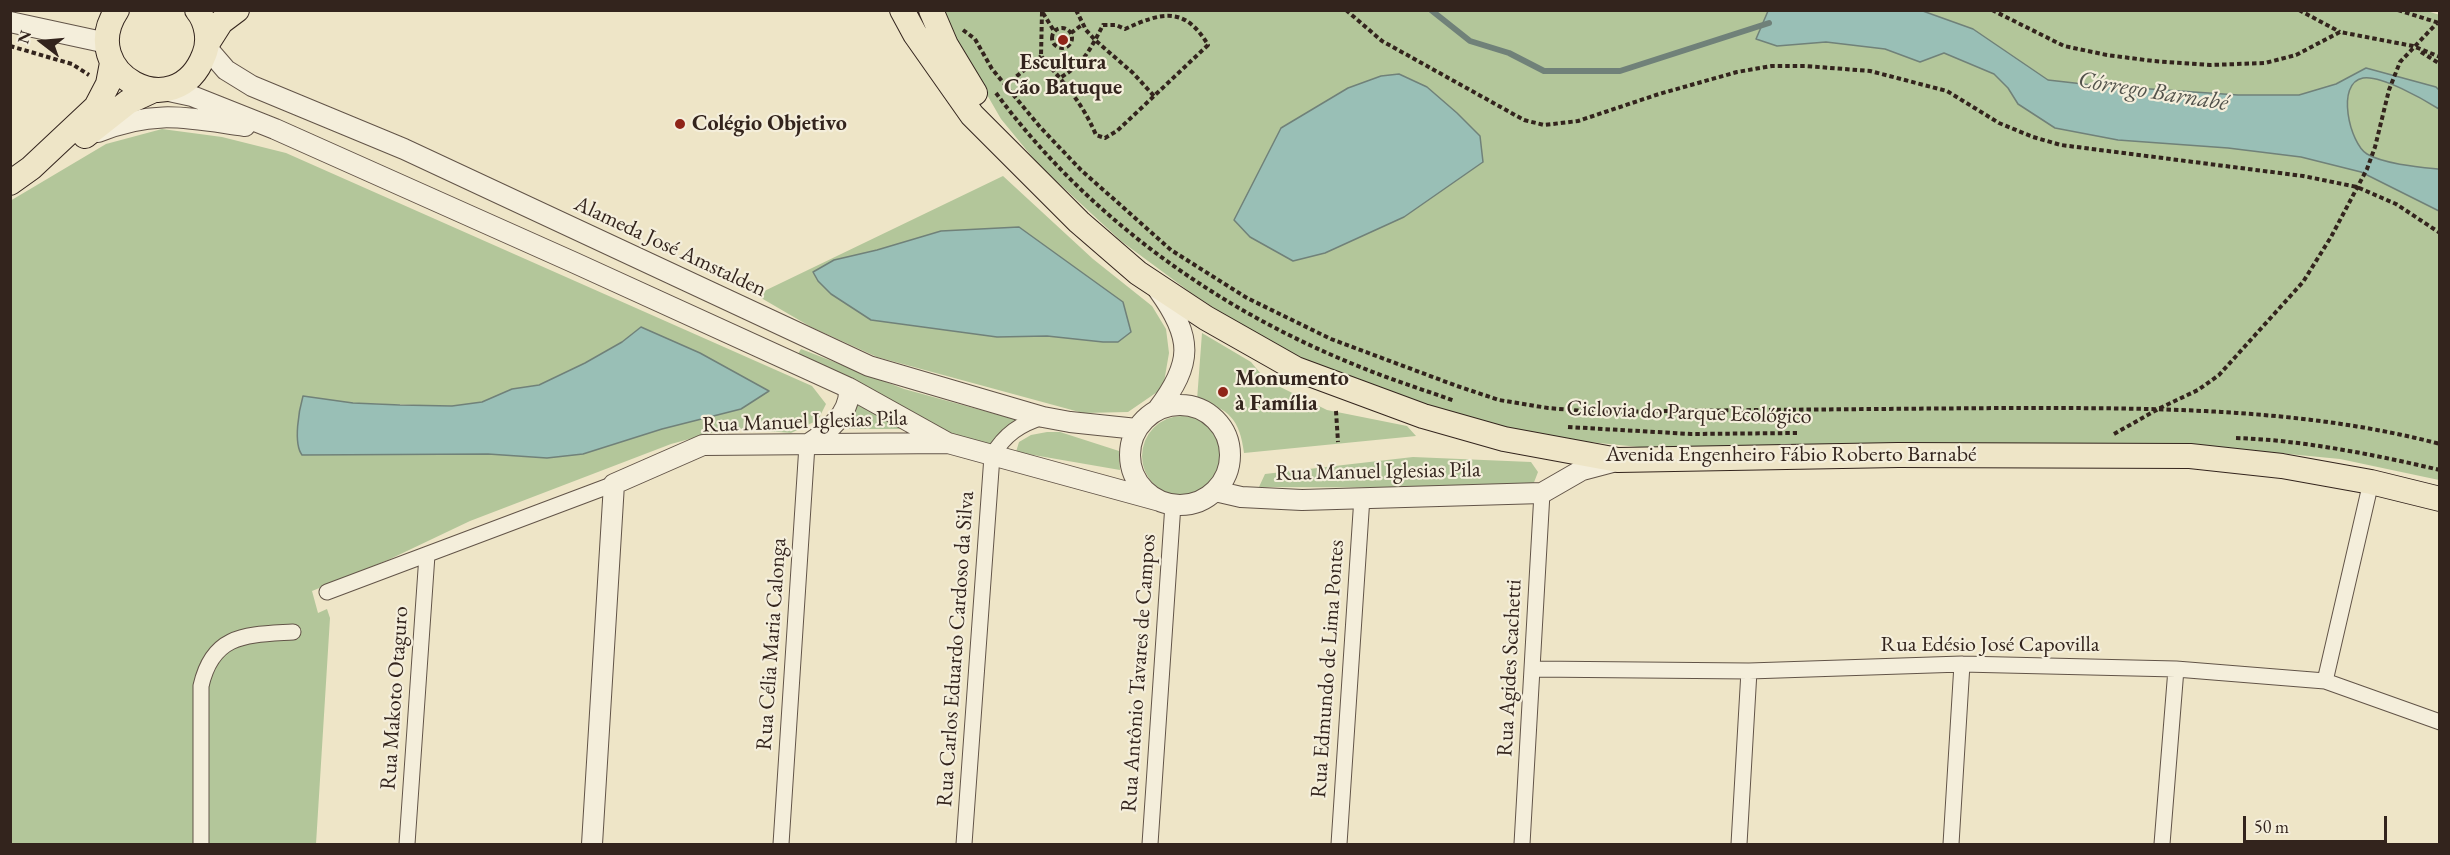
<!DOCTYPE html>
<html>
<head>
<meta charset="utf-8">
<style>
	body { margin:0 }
	#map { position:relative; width:2450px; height:855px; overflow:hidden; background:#eee5c7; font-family:"EB Garamond",serif }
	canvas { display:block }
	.frame { position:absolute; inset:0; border:12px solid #33241d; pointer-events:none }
	.north { position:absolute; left:12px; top:12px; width:60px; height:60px; -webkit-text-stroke:4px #f4eedb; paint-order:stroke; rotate:286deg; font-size:16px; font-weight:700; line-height:24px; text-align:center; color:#33241d }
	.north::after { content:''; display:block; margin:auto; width:21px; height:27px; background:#33241d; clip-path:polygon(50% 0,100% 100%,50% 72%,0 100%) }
	.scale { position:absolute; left:2243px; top:816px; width:144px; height:27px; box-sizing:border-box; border:3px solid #33241d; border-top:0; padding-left:8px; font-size:18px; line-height:21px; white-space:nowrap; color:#33241d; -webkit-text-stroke:4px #f4eedb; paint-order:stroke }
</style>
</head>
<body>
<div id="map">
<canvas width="2450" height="855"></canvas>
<div class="frame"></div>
<div class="north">N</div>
<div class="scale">50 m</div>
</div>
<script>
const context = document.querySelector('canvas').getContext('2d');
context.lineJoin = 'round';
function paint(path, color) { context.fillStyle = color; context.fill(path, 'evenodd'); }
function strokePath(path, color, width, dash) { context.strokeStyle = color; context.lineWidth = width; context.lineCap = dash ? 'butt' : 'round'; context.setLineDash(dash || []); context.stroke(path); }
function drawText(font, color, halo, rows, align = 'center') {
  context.font = font + ' "EB Garamond",serif'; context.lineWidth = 4.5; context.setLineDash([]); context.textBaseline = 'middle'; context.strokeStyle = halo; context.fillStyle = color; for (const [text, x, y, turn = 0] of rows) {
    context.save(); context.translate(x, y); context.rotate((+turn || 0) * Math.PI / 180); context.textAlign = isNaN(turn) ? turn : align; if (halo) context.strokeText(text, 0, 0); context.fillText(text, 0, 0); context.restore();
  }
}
const green = new Path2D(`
	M942 11H2427L2440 15 2439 480 2340 459 2196 445 1639 447 1549 438 1448 413 1317 366 1256 336 1190 292 1121 241 1038 164 1001 119 948 27Z
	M162 129 222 137 286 153 812 386 826 404 818 420 791 433 730 428 671 444 470 521 388 560 312 591 318 613 327 609 330 618 316 844H11L10 201 106 144ZM641 327 700 353 768 391 741 409 662 429 583 454 547 458 488 454 302 455 353 403 452 406 483 402 512 389 539 385 585 363 622 342Z
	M1003 176 1093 259 1152 306 1166 329 1169 353 1163 388 1128 412 1083 413 877 357 811 327 756 295ZM877 250 1047 336 997 337 871 320 831 294 834 260Z
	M1202 333 1251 362 1266 380 1327 410 1407 426 1416 436 1244 453C1240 420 1229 408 1197 400Z
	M801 349 904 389 1017 420 1003 429 991 444 957 438 798 354Z
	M856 404 905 429H849Z
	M1142 456a40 40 0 1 1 80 0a40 40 0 1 1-80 0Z
	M1047 432H1060L1119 451 1120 470 1016 452 1019 442 1031 435Z
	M1413 457 1531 462 1538 472 1533 485 1520 488 1259 487 1265 474Z`);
const water = new Path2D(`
	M1920 10 1973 29 2048 80 2092 85 2238 95H2299L2336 84 2366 68 2436 87 2439 90V109C2423 99 2381 75 2363 78 2335 83 2350 144 2367 154 2384 164 2419 167 2439 169V211L2361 172 2301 157 2228 148 2118 140 2055 128 2018 104 2008 88 1994 74 1944 53 1920 62 1885 49 1826 42 1777 46 1756 39 1768 11Z
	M1399 74 1427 87 1457 113 1480 136 1483 162 1404 217 1325 253 1293 261 1250 237 1234 220 1281 128 1348 88 1381 76Z
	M1019 227 1123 302 1131 332 1118 342H1103L1047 336 997 337 871 320 831 294 818 281 813 272 834 260 877 250 941 231Z
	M641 327 700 353 769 391 741 409 662 429 583 454 547 458 488 454 302 455C293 443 299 410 303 396L353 403 400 405 452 406 482 402 512 389 539 385 585 363 622 342Z`);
const stream = new Path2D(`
	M1431 10 1470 41 1509 53 1544 71H1620L1769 23`);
const path = new Path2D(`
	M1076 10 1086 30 1095 40 1133 73 1154 96
	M1346 10 1382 41 1524 120 1544 125 1578 121 1659 94 1737 72 1772 66H1805L1870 71 1947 91 1999 123 2033 137 2061 145 2303 176 2357 187 2396 204 2440 233
	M1992 10 2064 46 2107 55 2153 61 2210 65 2265 63 2296 55 2340 32 2413 46 2440 57
	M2299 10 2340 32
	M2398 10 2439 23
	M1042 12 1041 56C1064 83 1082 102 1096 135L1105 138 1117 131 1208 45C1185 6 1162 12 1125 29L1116 25H1103C1090 50 1084 63 1060 78
	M1043 13 1054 31
	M1052 38a10 10 0 1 1 20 0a10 10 0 1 1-20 0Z
	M963 30 975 39 992 69 1040 127 1081 170 1171 250 1247 298 1331 339 1457 386 1499 400 1548 408 1597 412C1733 410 1870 409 2006 408 2150 408 2299 407 2440 444
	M1071 33 1083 24
	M10 46 72 64 89 75
	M2421 52 2440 64
	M1005 86 1041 56
	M996 93C1086 215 1213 307 1353 364 1386 378 1421 389 1455 401
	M1336 411 1338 442
	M1568 427 1691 434 1797 433
	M2114 434 2160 408 2198 390 2219 375 2303 282 2331 237 2367 169 2375 147 2389 90 2400 62 2437 23
	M2236 438C2302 440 2376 455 2440 470`);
const minor = new Path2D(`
	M327 592 614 484
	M1533 669 1749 671 1962 664 2176 669 2325 681 2440 722
	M2325 681 2371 482
	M201 844V686C213 633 247 635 293 632
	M407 844 427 555
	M781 844 807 445
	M964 844 992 456C1005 434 1020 424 1043 417
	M1150 844 1173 504
	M1339 844 1362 497
	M1522 844 1542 493
	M1739 844 1749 671
	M1951 844 1962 664
	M2162 844 2176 669`);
const tertiary = new Path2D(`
	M10 22 107 43
	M207 48 226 70 252 86 404 149 869 366 1043 417 1070 422 1137 429
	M164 90 192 96 275 129 575 263 849 388 946 442
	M98 132C155 109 187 118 245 126
	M1130 455a50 50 0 1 1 100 0a50 50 0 1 1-100 0Z
	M1158 409C1193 363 1193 338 1159 291
	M807 445C827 432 851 414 849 388
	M1215 491 1241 497 1302 500 1542 493 1582 470 1616 461
	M592 844 614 484 703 445 948 443 1160 501`);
const primary = new Path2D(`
	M117 10C75 73 176 128 204 55 210 41 207 22 197 10
	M902 10 915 34 972 115 1079 222 1138 273 1206 318 1296 369 1423 416 1504 439 1618 460 1898 455 2190 456 2282 466 2371 482 2440 499
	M931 10 946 45 975 93
	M207 44 221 22 237 10
	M85 136 128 102 154 90
	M10 183 31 168 96 107 108 84 112 63`);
const markers = [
	[1063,40,6,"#8f2418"],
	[680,124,6,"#8f2418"],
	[1223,392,6,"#8f2418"]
];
const poiNames = [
	["Escultura",1063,63,"center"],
	["Cão Batuque",1063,88,"center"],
	["Colégio Objetivo",692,124],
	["Monumento",1235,379],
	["à Família",1235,404]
];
const streetNames = [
	["Alameda José Amstalden",670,247,25],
	["Ciclovia do Parque Ecológico",1689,413,2],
	["Rua Manuel Iglesias Pila",805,422,-2],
	["Avenida Engenheiro Fábio Roberto Barnabé",1791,455],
	["Rua Manuel Iglesias Pila",1378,472,-1],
	["Rua Célia Maria Calonga",772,644,-86],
	["Rua Edésio José Capovilla",1990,645],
	["Rua Carlos Eduardo Cardoso da Silva",956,649,-86],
	["Rua Agides Scachetti",1510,668,-87],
	["Rua Edmundo de Lima Pontes",1328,669,-86],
	["Rua Antônio Tavares de Campos",1139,673,-86],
	["Rua Makoto Otaguro",395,698,-86]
];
const waterNames = [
	["Córrego Barnabé",2153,92,9]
];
paint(green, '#b3c69a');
paint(water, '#99bfb6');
strokePath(water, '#708179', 1.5);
strokePath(stream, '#708179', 6);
strokePath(minor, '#625448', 17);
strokePath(tertiary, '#625448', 22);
strokePath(primary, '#33241d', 26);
strokePath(path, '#33241d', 4, [4.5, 3]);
strokePath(minor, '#f4eedb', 15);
strokePath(tertiary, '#f4eedb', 20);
strokePath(primary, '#eee5c7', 24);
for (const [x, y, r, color] of markers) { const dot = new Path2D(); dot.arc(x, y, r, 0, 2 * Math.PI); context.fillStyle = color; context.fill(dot); strokePath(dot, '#f4eedb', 2); }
drawText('bold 22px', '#33241d', '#f4eedb', poiNames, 'left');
drawText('22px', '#33241d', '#f4eedb', streetNames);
drawText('italic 24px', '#52524b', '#f4eedb', waterNames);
</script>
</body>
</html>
